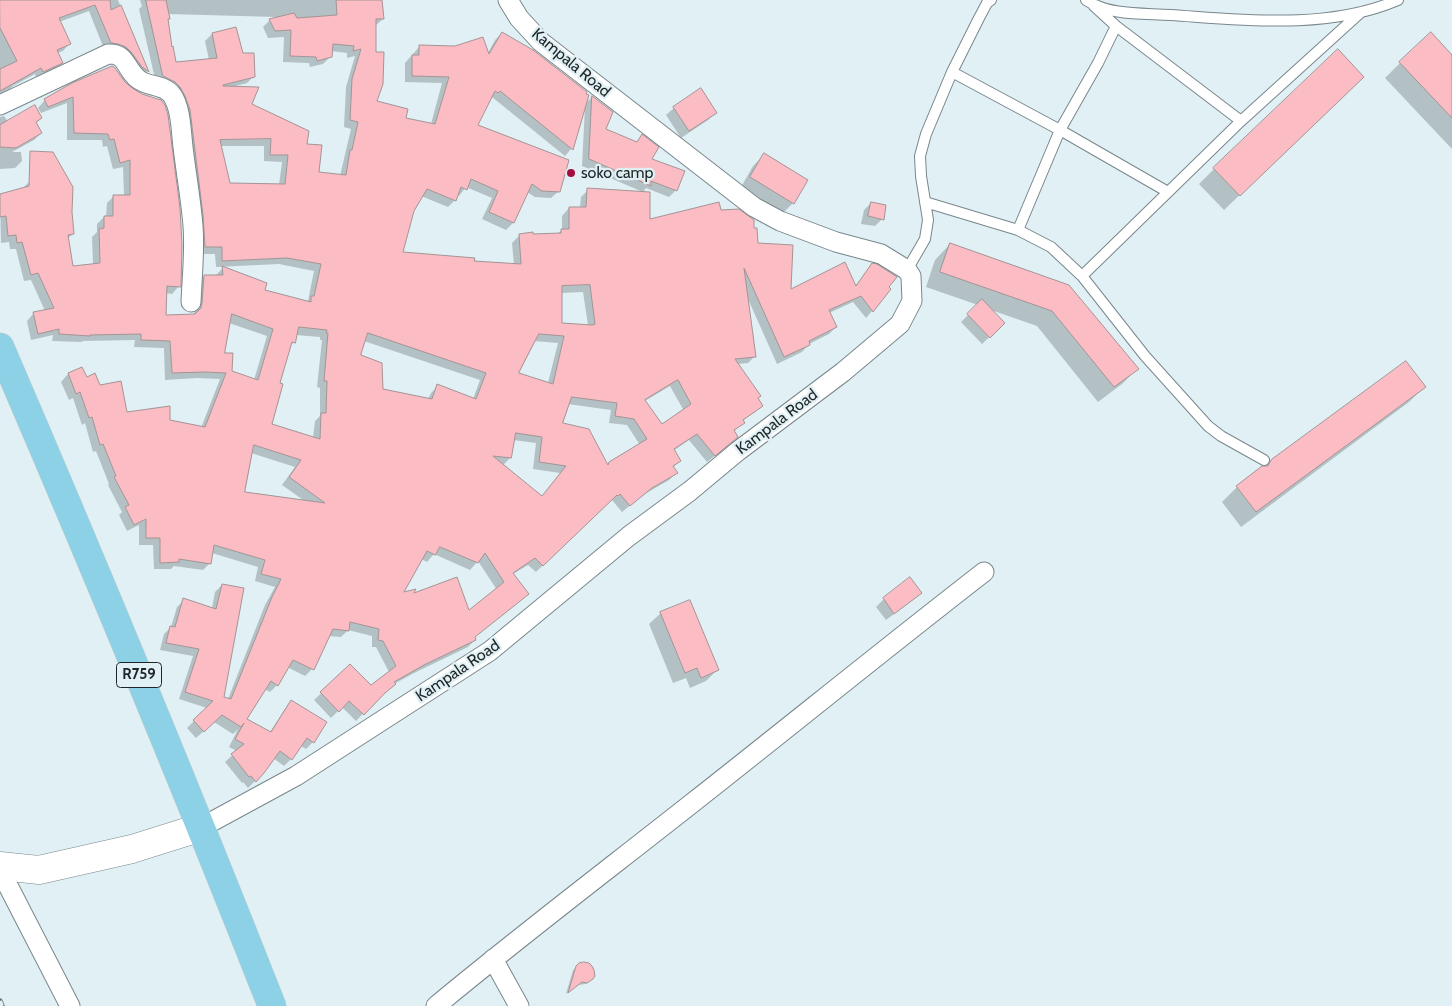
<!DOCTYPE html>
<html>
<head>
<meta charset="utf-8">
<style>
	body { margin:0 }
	canvas { display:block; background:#e0f0f5 }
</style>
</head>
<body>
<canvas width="1452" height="1006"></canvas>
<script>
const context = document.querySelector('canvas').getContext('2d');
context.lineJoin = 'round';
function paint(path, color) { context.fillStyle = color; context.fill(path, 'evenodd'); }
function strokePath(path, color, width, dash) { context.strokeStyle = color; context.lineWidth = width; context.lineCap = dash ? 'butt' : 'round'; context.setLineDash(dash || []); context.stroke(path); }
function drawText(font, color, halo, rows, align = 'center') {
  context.font = font + ' Cabin,sans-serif'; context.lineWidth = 4.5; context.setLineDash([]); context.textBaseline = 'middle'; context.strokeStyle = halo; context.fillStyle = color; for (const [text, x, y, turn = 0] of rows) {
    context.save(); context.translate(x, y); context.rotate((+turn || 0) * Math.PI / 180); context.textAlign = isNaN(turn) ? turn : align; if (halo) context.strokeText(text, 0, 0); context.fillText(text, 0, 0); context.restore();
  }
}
const shadow = new Path2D(`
	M0 0H118L147 72 141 78 104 49 89 11 59 22 69 44 63 51 57 53 62 63 55 69 36 78 35 74 13 86 7 92 0 95Z
	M140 0H381L383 19 375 26V102L405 119 431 124 442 83 405 82V63L420 46 488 53 495 40 502 33 533 51 588 95 585 104 592 97 605 130 635 143 642 136 650 159 676 190 669 197 646 188 643 192 582 166 585 107 571 149 565 156 492 97 476 126 559 191 551 198 535 197 527 192 513 223 506 230 482 219 492 198 466 187 459 196 457 195 455 200 448 207 421 196 413 210 401 253 473 263 514 265 512 243 520 235 557 234 562 230V216L569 208H580L581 197 588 190 648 221 721 211 753 229 757 244 789 291 855 286 872 265V311L866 318 853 302 829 313 836 327 829 334 809 344 802 352 777 364 748 299 755 356 748 363 738 364 762 405 755 412 742 421 743 423 733 432 730 444 707 462 689 440 673 451 679 461 673 468 676 473 669 480 643 495 622 512 612 500 610 502 609 501 536 572 528 565 513 574 474 638 475 640 468 647 416 672 394 684 377 699 356 721 342 707 331 718 314 700 350 666 371 687 389 672 376 647H372V636L348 630 341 637 328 636 312 669 305 676 287 667 277 685 270 692 264 689 245 719 270 732 285 709 292 702 313 742 306 749 301 746 291 759 284 766 273 758 264 772 248 788 243 782 242 783 225 762 237 751 229 747 238 729 233 734 214 722 196 738 187 728 207 708 179 699 193 656 160 650 164 634 171 627 177 607 184 600 212 608 215 592 222 585V698L228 699 265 605 275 587 255 581 258 567 212 553 210 563 203 570 174 566 171 569H154L153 545H139V525L127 531 119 515 122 512 108 485 109 484 96 451 93 452 85 423 82 425 73 398 69 400 61 382 68 374 82 369 86 379 99 386 126 413 201 428 220 379 197 378 165 380 164 348 134 347 135 340 83 341 81 342 52 341 53 335 31 340 27 321 34 313 45 311 31 280 24 281 16 249H10L9 242 1 243 0 195 23 188 30 181 71 212 73 234 67 239 72 267 93 265 92 237 97 232V224L104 217H106L107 203 114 196H124L123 167 113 169 107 146 103 147 102 140H67V103L41 113 38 108 45 100 110 67 179 286 172 294 166 293 165 316 194 315 197 283 204 276 216 277V275L223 268 263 291 308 301 314 271 279 264 216 267 215 254H198L183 118 156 83 139 9 142 6ZM168 14 277 17 270 20 263 27 268 38 284 37 283 62 309 63 310 67 323 64 331 56V51L347 53V58L355 56 346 87 344 127 351 129 340 176 318 173 306 145 251 105 232 87 247 83 254 76 242 55 212 34 205 41 209 60 174 63 167 20 169 18ZM220 146H264V161L282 162 279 185 229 184ZM583 292 588 325 561 324V293ZM229 323 267 336 254 380 230 372 224 354ZM296 335 320 337V340H322L317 387 320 388V416L315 421 313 438 270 425 279 384 290 346 294 342ZM364 341 480 380 473 399 438 386 431 393 428 399 381 390 359 355ZM534 341 558 343 548 383 517 374ZM670 386 684 411 662 426 645 401ZM568 404 611 410 609 423 627 425 640 445 607 465 562 424ZM513 440 536 443 533 469 560 473 542 497 503 465 510 458ZM251 453 295 467 282 485 306 502 244 493ZM434 554 470 570 478 561 497 590 469 612 411 595H401L421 559 427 562Z
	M1452 57V149L1385 78 1400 63Z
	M701 90 716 112 708 120 681 138 666 115 674 108Z
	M1347 92 1224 210 1199 184 1214 169Z
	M4 116 8 122 41 118 35 124 41 133 34 140 12 152H21L22 161 15 168 0 169V117Z
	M764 155 793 203 782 214 740 189 753 166Z
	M871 203 882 219 875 226 861 224 864 210Z
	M950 244 1069 286 1137 369 1122 384 1098 402 1037 326 991 310 1004 323 982 344 961 322 978 305 926 287 935 260Z
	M1424 387 1409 402 1241 527 1222 502 1237 487 1266 467 1272 461Z
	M910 579 920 593 913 600 886 620 876 607 884 599Z
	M661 613 717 670 706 681 690 688 686 678 673 683 649 624Z
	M580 964 590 981 586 984 578 985 566 994 573 970Z`);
const building = new Path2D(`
	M0 0H110L111 10 121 5 149 72 142 67 131 52 126 47 118 44 111 43 95 5 59 18 71 44 57 50 63 63 43 72 41 68 0 91V69L17 61 0 28Z
	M146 0H166L170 19H168L172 47 173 46 176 62 217 58 212 33 236 27 243 53H254L255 77 223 85V86L259 87 252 104 309 131 307 144 322 145 319 172 346 175 350 150H352L358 122 350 120 352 79 361 49 353 51 354 46 333 44 332 57 317 61 316 57 290 56 291 30 275 31 269 19 294 13 297 18 337 15 336 0H382L384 19H376V52H384L383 84 377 101 408 109 406 118 435 124 449 77 412 76V55H419V45L455 46 483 37 489 54 502 32 533 50 587 92 586 94 589 95 573 150 500 91 498 93 495 91 478 125 569 160 560 192 542 191 532 184 514 223 489 212 498 191 471 179 467 190 461 187 456 201 427 189 414 211 403 252 475 258 474 261 521 264 519 234 533 232V234L561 233V229H569V207H586L587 188 650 192V219L719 202 721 210 739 209 754 220V228H757L758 243 793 245 791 289 845 262 856 286 872 263 877 264 897 277 889 287 891 289 873 312 861 296 829 310 837 327 809 341 810 345 784 357 744 268 756 357 735 359 761 396 758 398 763 406 743 420 745 423 734 430 738 437 715 456 697 434 674 449 681 461 673 466 678 473 652 488 630 506 620 494 618 496 617 495 543 566 535 558 513 573 529 594 475 637 476 640 424 665 394 682 396 684 385 693 364 715 349 701 339 712 320 692 350 664 371 685 396 666 383 641 378 640 379 629 350 622 349 631 333 629 314 670 293 660 278 686 271 681 247 719 271 732 291 700 327 722 314 743 307 738 292 760 280 751 264 773 256 782 251 776 249 777 231 754 244 744 235 739 244 723 241 727 222 715 204 732 193 720 213 701 185 692 199 649 166 643 170 626 175 627 183 598 216 609 222 584 244 588 224 697 231 699 272 597 281 579 261 574 265 560 214 545 211 564 179 559V562L160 563V538H146V519L134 525 125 507 129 505 114 477 116 476 103 444 100 445 92 417 89 418 80 392 76 394 68 373 82 367 87 377 95 373 100 385 121 381 127 412 170 406V420L205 427 226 373 205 372 172 373 170 341 141 340V334L90 335V336L59 334V329L38 334 33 312 54 308 38 273 31 275 22 242 17 243 16 235 8 236 6 216 0 217V194L29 186 30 151 53 152 73 187 72 212 74 234 68 235 73 266 100 263 99 229 104 228V216H113V195H130V160L120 163 114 139 110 140 108 134 74 133 73 97 48 107 44 99 72 83 112 66 114 67 125 82 132 88 142 94 161 100 165 105 168 115 180 208 182 245 181 287 167 286 166 315 195 314 201 308 202 303 204 275H223L222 266 267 283 265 290 311 302V296H314L321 264 287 258 222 261V247H205L203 215 190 110 185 96 180 87 175 82 163 76ZM271 139 270 155H288L285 184 230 183 220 140ZM590 285 595 324 592 325 562 323V286ZM232 314 273 329 258 380 232 371 233 353H225ZM299 327 327 330 326 333H328L324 381H327L326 413H321L320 439 272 424 283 384 280 383 292 342 295 343ZM368 333 486 373 476 399 437 384 432 399 383 389 382 363 361 355ZM539 334 564 336 553 384 519 373ZM678 380 691 404 662 424 645 400ZM572 397 617 403 615 416 634 419 647 439 609 462 608 465 589 429 563 423ZM516 433 542 437 539 462 566 466 542 496 493 456 511 458ZM254 445 301 460 289 477 325 503 245 492ZM440 547 478 563 485 553 504 582 469 610 457 577 414 593 416 589 404 592 427 551 435 555Z
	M1431 32 1452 55V118L1399 62Z
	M1338 49 1364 77 1240 196 1213 168Z
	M701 88 717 113 689 131 673 107Z
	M592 96 613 112 606 129 637 142 642 134 659 147 652 159 685 171 677 191 651 181V186L589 159Z
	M35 105 42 118 36 122 42 133 16 148 0 147V125Z
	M764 153 808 180 794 204 750 177Z
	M871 202 886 205 884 220 868 216Z
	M950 243 1069 285 1139 369 1114 387 1052 311 940 272Z
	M982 299 1005 323 990 338 967 314Z
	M1406 361 1426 387 1256 512 1236 486 1262 466H1268L1271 460Z
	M910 577 922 593 894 614 883 598Z
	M690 600 719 670 701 678 697 668 685 673 660 612Z
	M584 962 589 963 592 966 594 970 595 976 593 979 587 983 582 982 568 993 576 966 579 963Z`);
const lane = new Path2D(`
	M1086 0C1110 16 1143 13 1171 15 1246 20 1328 30 1398 0
	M1094 6 1116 26 1241 121
	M952 72 1060 130 1168 192
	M925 202 1018 230 1051 247 1082 276 1145 356 1208 426 1221 436 1264 460
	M1018 230 1060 130 1098 63 1116 26
	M907 270 925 239 928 220 921 176 920 156 926 134 952 72 978 20 987 3 991 0
	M1082 276 1241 121 1360 13`);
const street = new Path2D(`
	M0 105 108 54C127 53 125 69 138 79 147 87 164 84 172 95 181 108 181 130 183 147 186 173 191 200 193 226 195 251 192 277 191 302
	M202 827 296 776 490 651 629 536 690 491 738 451 843 372 900 324 912 301 911 276 907 270 881 254 836 242 780 221 754 207 541 42 519 18 508 0
	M0 870 70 1006
	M493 959 519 1006
	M436 1006C519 937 606 871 691 804 789 727 886 648 984 572`);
const secondary = new Path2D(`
	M0 866 39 870 132 849 202 827`);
const primary = new Path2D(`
	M0 347C94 565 185 785 272 1006`);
const rail = new Path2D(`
	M0 1001 2 1006`);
const markers = [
	[571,173,5,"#a60d3e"]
];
const shields = [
	[139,675,45]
];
const shieldNames = [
	["R759",139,675]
];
const streetNames = [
	["Kampala Road",571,63,40],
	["Kampala Road",777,422,-37],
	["Kampala Road",458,671,-34]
];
const poiNames = [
	["soko camp",581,173]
];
paint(shadow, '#0003');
paint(building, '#fbbcc3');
strokePath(building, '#a39495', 1);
strokePath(lane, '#79878c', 12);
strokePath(street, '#79878c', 21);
strokePath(secondary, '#79878c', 29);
strokePath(primary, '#cecfcf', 29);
strokePath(lane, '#fff', 10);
strokePath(street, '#fff', 19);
strokePath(secondary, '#fff', 28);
strokePath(primary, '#8cd1e5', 28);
strokePath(rail, '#6a7477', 5.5);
strokePath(rail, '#e0f0f5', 4, [11]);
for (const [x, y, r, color] of markers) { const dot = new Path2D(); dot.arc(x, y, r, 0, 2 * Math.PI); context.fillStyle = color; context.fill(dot); strokePath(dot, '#e0f0f5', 2); }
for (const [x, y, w] of shields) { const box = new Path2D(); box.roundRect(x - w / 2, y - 12.5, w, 25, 4); context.fillStyle = '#e0f0f5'; context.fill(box); strokePath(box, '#1f2527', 1); }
drawText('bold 15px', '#1f2527', null, shieldNames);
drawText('16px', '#1f2527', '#e0f0f5', streetNames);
drawText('16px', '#1f2527', '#e0f0f5', poiNames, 'left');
</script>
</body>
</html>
